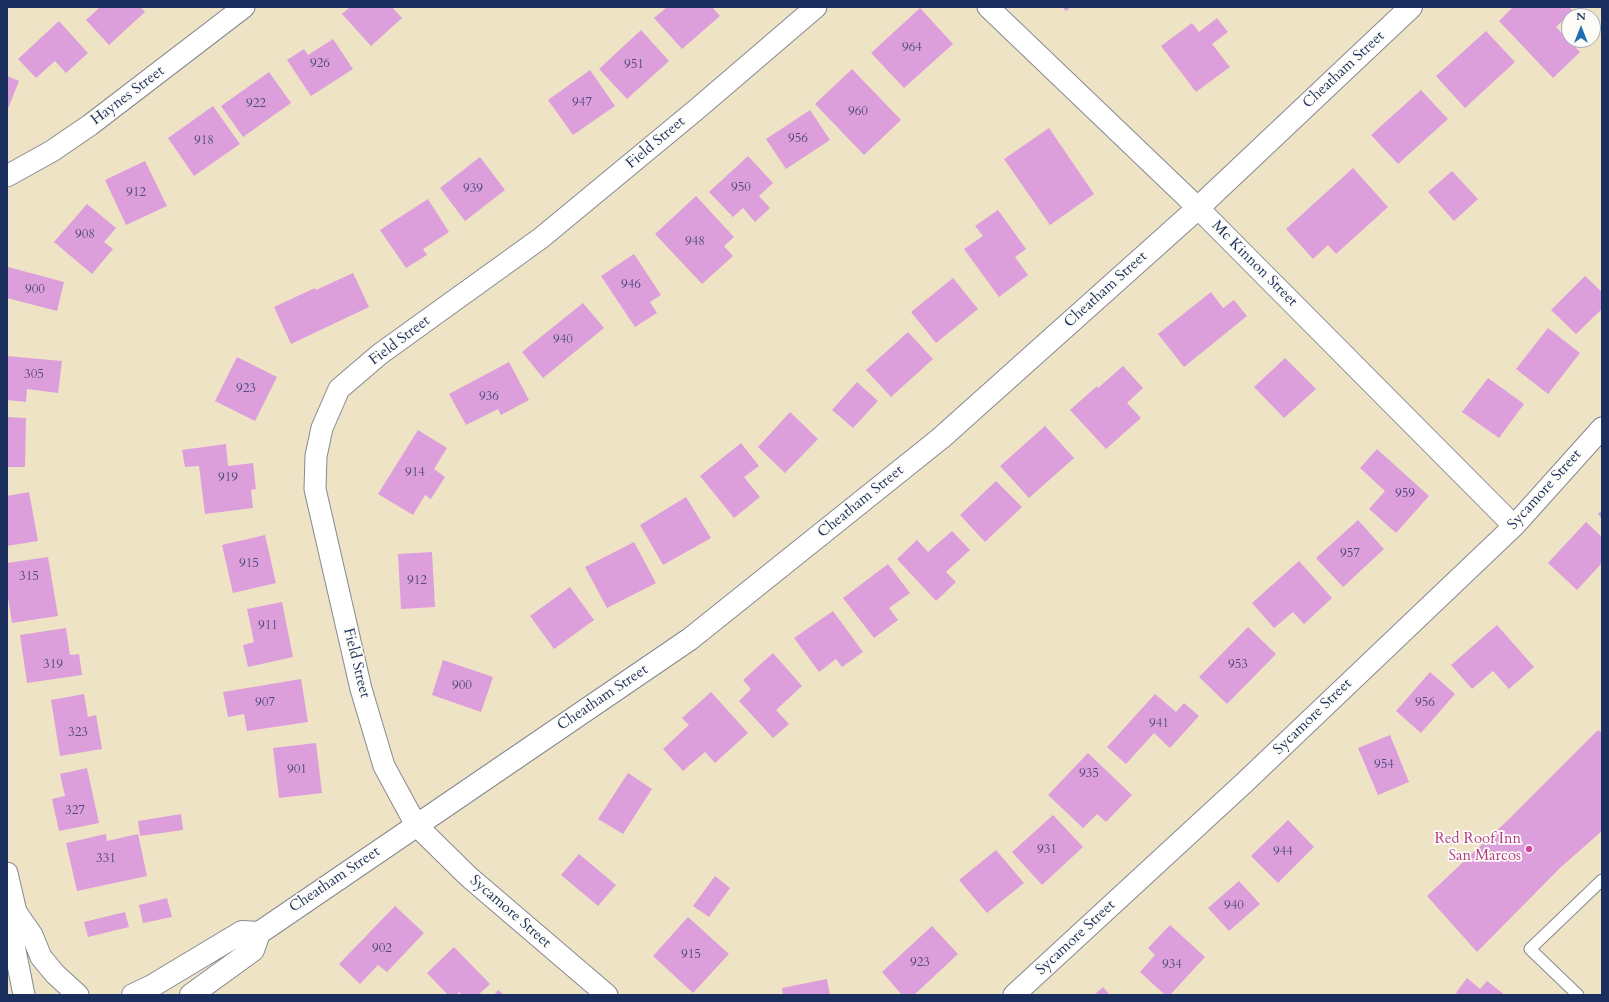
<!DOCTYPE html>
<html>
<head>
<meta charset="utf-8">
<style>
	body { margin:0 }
	#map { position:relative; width:1609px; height:1002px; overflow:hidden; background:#efe3c5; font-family:Cardo,serif }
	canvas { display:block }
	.frame { position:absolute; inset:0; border:8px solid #1b2f5e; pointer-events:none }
	.north { position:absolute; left:1561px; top:8px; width:40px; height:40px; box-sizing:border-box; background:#fdfcf7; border:1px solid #a3aaba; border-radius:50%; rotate:0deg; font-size:11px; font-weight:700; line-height:16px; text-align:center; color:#1b2f5e }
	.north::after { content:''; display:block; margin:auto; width:14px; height:18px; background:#1f6fb2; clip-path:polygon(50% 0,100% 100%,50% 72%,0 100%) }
</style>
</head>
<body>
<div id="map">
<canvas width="1609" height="1002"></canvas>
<div class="frame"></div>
<div class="north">N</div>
</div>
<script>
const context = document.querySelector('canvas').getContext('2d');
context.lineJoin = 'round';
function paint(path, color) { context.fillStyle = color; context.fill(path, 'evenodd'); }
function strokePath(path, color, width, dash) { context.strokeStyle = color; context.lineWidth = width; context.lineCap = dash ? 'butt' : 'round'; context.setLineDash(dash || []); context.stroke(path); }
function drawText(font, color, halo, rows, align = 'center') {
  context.font = font + ' Cardo,serif'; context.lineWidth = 3.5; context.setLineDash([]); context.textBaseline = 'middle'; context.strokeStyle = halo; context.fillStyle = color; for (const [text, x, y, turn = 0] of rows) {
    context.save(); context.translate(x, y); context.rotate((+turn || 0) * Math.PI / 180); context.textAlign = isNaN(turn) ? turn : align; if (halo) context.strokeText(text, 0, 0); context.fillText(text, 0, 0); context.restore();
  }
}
const building = new Path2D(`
	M100 7H141L145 12 109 45 86 20Z
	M350 7H392L402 18 371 46 342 14Z
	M667 7H712L720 16 682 49 654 18Z
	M1062 7H1071L1066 11Z
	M1513 7H1569L1573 11 1556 27 1580 52 1553 78 1499 21Z
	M920 8 953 44 904 88 871 53Z
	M1217 18 1228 32 1212 44 1230 67 1196 92 1161 46 1192 23 1199 32Z
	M59 21 88 53 66 73 55 61 36 78 18 59Z
	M641 30 669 61 627 99 599 69Z
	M1486 31 1515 62 1465 108 1436 76Z
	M333 39 353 69 311 96 287 60 304 49 308 55Z
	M852 69 901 120 864 155 815 104Z
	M590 70 615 106 573 135 548 100Z
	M269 72 291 103 243 137 221 106Z
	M7 76 19 81 7 111Z
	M1421 90 1448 119 1398 164 1371 135Z
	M213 106 240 144 194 176 168 138Z
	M810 110 830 140 786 169 766 139Z
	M1049 128 1094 194 1050 225 1004 159Z
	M748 156 773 183 759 196 770 208 755 222 743 208 733 217 709 192Z
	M480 157 505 190 465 221 440 188Z
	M145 161 167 206 126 225 105 180Z
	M1353 168 1388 207 1336 254 1328 245 1313 259 1286 229Z
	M1452 171 1478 199 1454 221 1428 192Z
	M696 196 734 237 724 246 733 256 702 284 655 234Z
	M428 199 449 232 423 249 427 255 406 268 380 230Z
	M87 204 116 228 104 242 113 249 92 274 54 242Z
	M998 210 1026 249 1015 257 1028 275 999 297 964 249 983 236 975 226Z
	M634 254 661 295 650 302 657 313 635 327 601 276Z
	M8 267 64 282 57 311 7 298Z
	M353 273 369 307 291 344 274 307 315 288 316 290Z
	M1585 276 1602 292V309L1576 334 1551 310Z
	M953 278 978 309 936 343 911 312Z
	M1211 292 1223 308 1234 300 1247 316 1184 367 1158 334Z
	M583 303 604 328 543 378 522 352Z
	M1548 328 1580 353 1548 394 1516 369Z
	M908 332 933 359 891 397 866 370Z
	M7 356 62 361 58 393 27 389 26 402 7 400Z
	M237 357 277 377 255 421 215 401Z
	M1285 358 1316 389 1284 418 1254 387Z
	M509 362 529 400 501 415 498 409 466 425 449 394Z
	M1123 366 1143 388 1127 403 1141 418 1106 449 1070 410 1097 386 1098 388Z
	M1488 378 1524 404 1499 438 1462 412Z
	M857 382 878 401 853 428 832 410Z
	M790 412 818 439 785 473 758 447Z
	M7 417 26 418 25 467H7Z
	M1045 426 1074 458 1029 498 1000 466Z
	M418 430 447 448 434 469 445 477 431 499 425 495 413 515 378 494Z
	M741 443 759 466 744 477 760 497 734 518 700 476Z
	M226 444 228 466 253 463 256 489 251 490 253 508 205 514 199 466 185 467 182 450Z
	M1377 449 1429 496 1396 533 1369 509 1385 491 1360 468Z
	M996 481 1022 507 985 542 960 515Z
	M29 492 38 541 7 546V496Z
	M686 497 711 538 663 565 640 525Z
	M1602 510V519L1598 514Z
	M1358 520 1384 549 1343 587 1316 558Z
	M1586 522 1602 537V563L1577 590 1548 563Z
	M952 531 970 550 946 572 956 582 936 601 897 559 917 540 928 552Z
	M265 535 276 583 233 593 222 545Z
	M634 542 656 583 607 608 585 567Z
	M432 552 435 607 401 609 398 554Z
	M48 557 58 616 12 623 7 591V563Z
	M1299 561 1332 598 1304 624 1293 612 1274 628 1252 603Z
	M888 564 910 593 889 608 898 620 874 638 843 598Z
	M570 587 594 620 554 649 530 616Z
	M282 602 293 657 248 667 243 645 254 642 247 609Z
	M833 611 863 652 842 667 836 659 819 672 794 638Z
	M1497 625 1534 667 1509 689 1493 671 1472 689 1451 665Z
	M1248 627 1276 654 1227 704 1199 677Z
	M66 628 70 655 79 654 82 675 27 683 20 635Z
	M773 653 802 686 776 710 789 724 773 738 739 701 751 689 743 680Z
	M443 660 493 677 481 712 432 695Z
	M1430 672 1455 694 1421 733 1396 711Z
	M301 679 308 722 247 731 244 714 228 717 223 692Z
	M711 692 748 733 715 763 705 752 683 771 663 749 689 725 682 718Z
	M84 694 88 717 96 715 102 749 60 756 51 700Z
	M1155 694 1176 712 1184 703 1199 716 1170 748 1154 733 1126 764 1107 747Z
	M1598 730 1602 733V831L1561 867 1477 952 1427 896 1508 820Z
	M1390 735 1409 782 1378 795 1358 748Z
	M316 743 322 793 279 798 273 748Z
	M1088 753 1132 795 1106 822 1097 814 1083 828 1048 795Z
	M87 768 99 823 59 831 52 799 65 796 60 774Z
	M628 773 652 789 623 834 598 819Z
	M181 814 183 830 140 836 138 821Z
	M1053 815 1083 847 1042 885 1012 852Z
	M1288 820 1314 847 1278 883 1251 856Z
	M106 834 107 841 138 834 147 876 77 891 66 843Z
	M996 850 1024 883 987 913 959 880Z
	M579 854 616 885 598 906 561 875Z
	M715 876 730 888 709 917 693 906Z
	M1239 881 1260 904 1229 931 1208 908Z
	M167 898 172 917 143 923 139 905Z
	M395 906 424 933 387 972 378 965 360 984 339 964Z
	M125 912 129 927 88 937 84 922Z
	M688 917 729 954 693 993 653 956Z
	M1170 925 1205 957 1170 995H1165L1140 972 1155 955 1148 948Z
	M932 926 958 954 914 995H902L882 972Z
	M454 947 490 984 478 995H462L459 992 457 995H448L427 973Z
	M1467 978 1480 989 1487 981 1505 995H1459L1456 993Z
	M827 979 830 995H783L782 988Z
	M1103 987 1110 995H1094Z
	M498 990 504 995H494Z`);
const service = new Path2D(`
	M1578 995 1530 949 1602 880`);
const minor = new Path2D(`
	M988 7 1198 208 1514 526
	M7 176 52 151 90 125 244 7
	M7 873 16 912 13 940 24 995
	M16 912 32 935 41 957 55 974 78 995
	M607 995 469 877 416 825 384 766 361 689 315 489 316 456 322 428 339 389 380 354 541 238 697 109 816 7
	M1014 995 1244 783 1514 526 1602 428`);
const tertiary = new Path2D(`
	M133 995 152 986 242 932 259 933 690 639 941 438 1198 208 1411 7
	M191 995 253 950 259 933`);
const markers = [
	[1529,849,4,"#d1479c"]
];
const numberNames = [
	["964",912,48],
	["926",320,64],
	["951",634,65],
	["947",582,103],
	["922",256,104],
	["960",858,112],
	["956",798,139],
	["918",204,141],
	["950",741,188],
	["939",473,189],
	["912",136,193],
	["908",85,235],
	["948",695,242],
	["946",631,285],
	["900",35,290],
	["940",563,340],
	["305",34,375],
	["923",246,389],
	["936",489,397],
	["914",415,473],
	["919",228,478],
	["959",1405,494],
	["957",1350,554],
	["915",249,564],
	["315",29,577],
	["912",417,581],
	["911",268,626],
	["319",53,665],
	["953",1238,665],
	["900",462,686],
	["907",265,703],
	["956",1425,703],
	["941",1159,724],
	["323",78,733],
	["954",1384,765],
	["901",297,770],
	["935",1089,774],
	["327",75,811],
	["931",1047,850],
	["944",1283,852],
	["331",106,859],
	["940",1234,906],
	["902",382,949],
	["915",691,955],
	["923",920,963],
	["934",1172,965]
];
const streetNames = [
	["Cheatham Street",1344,70,-43],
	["Haynes Street",128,96,-37],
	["Field Street",656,143,-40],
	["Mc Kinnon Street",1254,264,45],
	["Cheatham Street",1106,290,-42],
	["Field Street",400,341,-37],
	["Sycamore Street",1545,490,-48],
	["Cheatham Street",861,502,-39],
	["Field Street",356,663,76],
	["Cheatham Street",603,698,-34],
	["Sycamore Street",1313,717,-44],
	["Cheatham Street",335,880,-34],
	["Sycamore Street",510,912,41],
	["Sycamore Street",1076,938,-43]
];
const hotelNames = [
	["Red Roof Inn",1521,840],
	["San Marcos",1521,857]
];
paint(building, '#dd9fdb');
strokePath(service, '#858992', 13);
strokePath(minor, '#858992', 23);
strokePath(tertiary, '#858992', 24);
strokePath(service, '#fff', 11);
strokePath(minor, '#fff', 21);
strokePath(tertiary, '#fff', 22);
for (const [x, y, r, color] of markers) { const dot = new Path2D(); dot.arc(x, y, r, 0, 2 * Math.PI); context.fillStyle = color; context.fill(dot); strokePath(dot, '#fdfcf7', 1.5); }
drawText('13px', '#4c4b7d', null, numberNames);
drawText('15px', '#1b2f5e', '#fdfcf7', streetNames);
drawText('15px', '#b23c85', '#fdfcf7', hotelNames, 'right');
</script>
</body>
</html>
